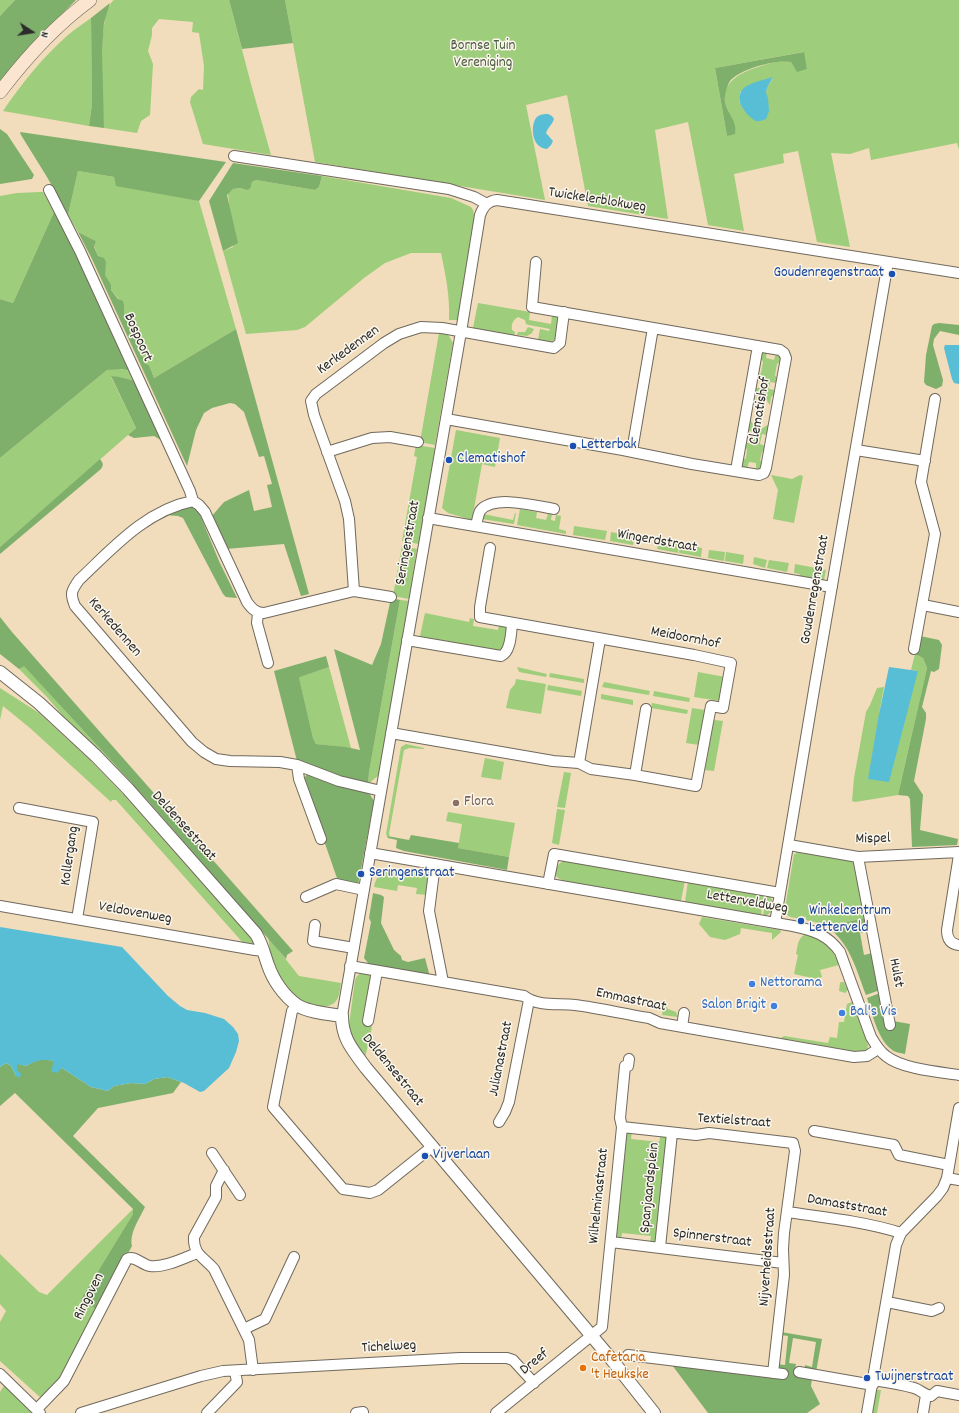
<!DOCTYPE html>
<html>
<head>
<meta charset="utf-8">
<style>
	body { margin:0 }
	#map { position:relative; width:959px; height:1413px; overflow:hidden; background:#f1dcbb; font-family:Dekko,sans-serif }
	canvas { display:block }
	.north { position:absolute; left:12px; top:12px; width:40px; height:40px; -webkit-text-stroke:3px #fbf7ec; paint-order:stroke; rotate:102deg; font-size:11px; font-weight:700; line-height:16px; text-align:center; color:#2b2b2b }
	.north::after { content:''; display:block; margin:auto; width:14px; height:18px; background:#2b2b2b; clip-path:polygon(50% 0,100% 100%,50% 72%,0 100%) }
</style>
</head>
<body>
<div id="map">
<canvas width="959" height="1413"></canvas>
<div class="north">N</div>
</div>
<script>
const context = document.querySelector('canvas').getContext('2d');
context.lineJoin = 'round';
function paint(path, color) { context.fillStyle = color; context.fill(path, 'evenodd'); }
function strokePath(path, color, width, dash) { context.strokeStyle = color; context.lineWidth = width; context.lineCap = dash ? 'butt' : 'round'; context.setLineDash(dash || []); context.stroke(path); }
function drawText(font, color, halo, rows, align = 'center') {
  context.font = font + ' Dekko,sans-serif'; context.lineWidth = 3; context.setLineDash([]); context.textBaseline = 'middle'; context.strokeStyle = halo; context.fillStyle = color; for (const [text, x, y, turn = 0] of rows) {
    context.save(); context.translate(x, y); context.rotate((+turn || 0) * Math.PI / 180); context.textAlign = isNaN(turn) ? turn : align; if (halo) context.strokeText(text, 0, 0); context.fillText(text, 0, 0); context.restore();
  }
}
const green = new Path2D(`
	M0 0H15L0 16Z
	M114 0H229L251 84 271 155 203 144 190 102 191 97 199 89 203 90 204 66 199 33 192 32 193 22 159 19 152 28V35L148 51 153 64 150 115 141 121 137 133 104 128C103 105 96 12 114 0Z
	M285 0H959V150L957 143 871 160 869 148 850 154 831 153 850 247 817 242 798 151 783 154 784 163 734 174 744 231 708 225 688 122 655 130 668 219 588 206 567 95 526 105 545 200 315 162ZM803 52 807 69 797 71 791 62C780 60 771 63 761 66 744 71 722 80 725 102 726 108 730 114 732 119L727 136 715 68ZM773 78 767 88 766 93 744 110 739 101 740 92Z
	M91 18 92 104 89 126 3 111C22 83 43 57 68 35 75 29 84 23 91 18Z
	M78 171 114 177 115 180 199 201 236 329 154 378 149 365 144 363 145 360 137 349 138 342 131 333 132 328 124 317V305L111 290C111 283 106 281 105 275 103 264 111 261 98 256L94 246 96 241 78 232 68 215Z
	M322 176 451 198 471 207 473 210 475 219 458 320H449C450 296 446 277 441 253H411L385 263 364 278 305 327 297 330 246 334 223 251 233 247 228 193 233 189 251 187 252 182 256 180 315 190 319 187Z
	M40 192H43L54 212 13 303 0 299V196L17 193Z
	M478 303 530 312 529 320 551 324 552 316 557 317 559 320 555 339 551 342 538 340 540 329 549 331 550 329 529 325 526 324 525 320 518 317C513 320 511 324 512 330L515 332 514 336 473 328Z
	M528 327 534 329 532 333 527 336 517 335 518 332H525Z
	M440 332 447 333 453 343 435 445 420 442 439 333Z
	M764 351 767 352 766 358 774 360 776 353 782 357 781 361 777 364 775 375 778 380V382L776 383 770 382 769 389 775 390 776 392V394L771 397 770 405 764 397 756 403 757 395 754 391V388H762L763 381 758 380 756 378 757 376 761 373 763 362 760 357 761 353Z
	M113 368 132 371 136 381 120 377H111L136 428 0 547V458L107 370Z
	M751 421 758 431 769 424 767 435 762 434 760 444 765 446 766 449 762 452 760 460 763 465 760 471 756 469V463L749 462 747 468H744L742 465V461L746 458 747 450 745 446V443H752L754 433 748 430 749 422Z
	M456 430 500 438 495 467 482 464 472 520 448 513 442 508Z
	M416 445 435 448 419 544 402 541 417 457 414 456Z
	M771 475 792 479 800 475 803 476 794 523 773 519 778 490Z
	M520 509 537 512 536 518 546 520 548 514H552L551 520 555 521 556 515 561 516 559 529 566 531V534L517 525Z
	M515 513H516L514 524 482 519 483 514 513 520Z
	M574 526 607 531 605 540 573 535Z
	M611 532 635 537 633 545 610 541Z
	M659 541 679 544 678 553 657 549Z
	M680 544 702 548 701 557 679 553Z
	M402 546 417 549 409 599 393 596Z
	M709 550 725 552 724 561 708 558Z
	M726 552 744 555 743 564 725 561Z
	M754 557 767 560 765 568 753 564Z
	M769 560 789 563 787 572 767 568Z
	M795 564 826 570 824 580 801 577 799 574 794 573Z
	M400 600 409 601 379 775 368 784 369 772Z
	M425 613 469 622 470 618 474 619 473 626 498 630 499 624 504 625 507 630 505 646 499 651 422 638 420 636Z
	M915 654 923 658 927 668 898 795 855 802 852 801 854 778 866 712 870 705 877 688 884 687 879 714 918 671 911 670Z
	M24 665 131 783 79 735 47 697 19 669Z
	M329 667 351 748 316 744 313 738 299 679V677Z
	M517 667 547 674 546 677 519 672Z
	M698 672 725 677 720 701 694 697Z
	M550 673 584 679V683L549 677Z
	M516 679 546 684 541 714 506 708 510 690 515 684Z
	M604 682 650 691 649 695 602 687Z
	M548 685 582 691 581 696 547 690Z
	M0 688 39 713 92 762 120 791 255 943 256 947 244 944 116 800H112L111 802 30 728 3 706 0 720Z
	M654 691 690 698 689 702 653 696Z
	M601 694 633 700V705L601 699Z
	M652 703 688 710 687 714 651 708Z
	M692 708 705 710 699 745 686 743Z
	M715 720 723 721 714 771 704 770 713 721Z
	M406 744 424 748V749L409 748 404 750 389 834 390 836H387L386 834 401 747Z
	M485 758 504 762 501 780 481 777Z
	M564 772 571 773 565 808 557 807Z
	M557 809 565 810 559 845 552 843Z
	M448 812 515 823 509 857 458 848 462 824 446 821Z
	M797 850 802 851V853L849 861 851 859 855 862 865 918 837 924 831 930 822 924 806 920V917L801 916 800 919C792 917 785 918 785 908L794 854H796Z
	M566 860 685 880 681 901 563 881C561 879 559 879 557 877 551 871 560 861 566 860Z
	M394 869 431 873 427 895 416 894 417 888 398 885 397 891 374 887C376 876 382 870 394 869Z
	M688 881 764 894 761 915 685 902Z
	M767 895C774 898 773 904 772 911L766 916 763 915Z
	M702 917 780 930 781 932 772 940V933L741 928 740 934 725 940 710 937 699 924Z
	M806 934C822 939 834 949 839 965L820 970 822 977 817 979 794 974 798 955 796 954C798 946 797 938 806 934Z
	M268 937 299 976 341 983C340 988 340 996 336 1001 328 1011 308 1006 298 1000 289 993 280 981 275 971 270 961 270 947 268 937Z
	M361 973H373L363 1022 372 1027 365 1058C358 1048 351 1038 349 1025L355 980 357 976Z
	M841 982H844L848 990 845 993 839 991 840 983Z
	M852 1002 868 1045 867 1051 865 1053H854L853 1051 786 1039 782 1041 775 1040 776 1037 781 1038 784 1036 828 1043 830 1037 837 1038 839 1022H844L847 1004Z
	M664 1003 668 1009 676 1012 678 1017 662 1015Z
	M628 1131H632L631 1139 659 1142 661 1134 667 1137 657 1242 650 1243 651 1236 622 1233 621 1240 616 1238 626 1133Z
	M133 1209V1214L81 1299 97 1310 58 1382 41 1398 0 1361V1322L6 1311 0 1304V1254L39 1292 47 1295Z
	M5 1384 35 1413H0V1392Z
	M877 1390H881L877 1413H872L875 1398 874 1396V1392Z`);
const forest = new Path2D(`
	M15 0H76L38 38 0 81V16Z
	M229 0H285L293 43 242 49Z
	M110 3 104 23 102 51 104 128 89 126 92 104 91 18Z
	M804 52 807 69 797 72 791 62C776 59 740 69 730 81 727 86 724 96 725 102 727 113 738 122 735 134L727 136 715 68Z
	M0 129 7 134 34 175 32 179 0 184Z
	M20 132 226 162 199 201 116 186 114 177 78 171 68 215 47 177 21 135Z
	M233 163 322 176 319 187 315 190 256 180 252 182 251 187 248 190 241 188 233 189 227 195 238 243 223 251 209 201Z
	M54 212 76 251 132 371 121 369 107 370 0 458V299L13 303Z
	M78 232 96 241 94 247 98 256 104 258 106 262 105 275 111 285V290L118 299 123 301 124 305V317L132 328 131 333 138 342 137 349 145 360 144 363 149 365 154 378 236 329 309 594 301 596 284 544 226 549 211 517 224 502 249 490 254 511 272 507 267 485 272 484 264 456 259 457 244 412 235 404 230 403 212 408 204 413 196 430 187 466 92 259Z
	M939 323 959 325V335L940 331 934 339 933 345 943 380 942 386 936 389 926 385 924 382 926 355 932 326 934 324Z
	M111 376 120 377 136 381 164 442 154 436 134 438 128 435 136 428Z
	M100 459C103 463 104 465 101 469L0 554V547Z
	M190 505 198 510 219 561 237 598 226 597 223 594 183 518 178 516 165 515Z
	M391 598 400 600 369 772 368 784 344 779 297 761 274 671 326 656 329 667 300 677 299 678 313 738 316 744 346 747 360 750 334 649 372 665 381 644Z
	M0 617 12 632 293 951 287 955 286 959 150 803 24 666 19 669 0 654Z
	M920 636 939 640 942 645 939 669 934 672 931 671 922 707 926 713V719L914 781 923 795 920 830 958 839 957 845 912 847 910 799 908 796 898 795 927 668 923 658 915 654Z
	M307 774 367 790 374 801 358 885 338 881 303 780Z
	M411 835 459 843 458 848 509 857 507 870 404 851 396 848 397 840 388 838 387 836 409 840Z
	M373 893 381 895 384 897 381 923 394 950 401 956 402 960 408 962 425 958 430 977 368 966V963L364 958 371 922 369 918Z
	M865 918 868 931 860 933 864 955 872 953 880 990 866 995C857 972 851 946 831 930L837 924Z
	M880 993 893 1021 910 1024 905 1054C902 1053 898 1053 896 1052 879 1045 872 1013 867 998Z
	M43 1059 55 1061 52 1071 62 1068 91 1087 108 1091 114 1086 131 1083 145 1084 154 1079 167 1077 181 1082 173 1093 98 1108 73 1136 145 1207C140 1218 129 1233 132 1246L97 1310 81 1299 133 1214V1209L15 1093 0 1106V1067L6 1063 11 1066 16 1076V1063L26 1066 35 1061Z
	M781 1332 822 1339 816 1372 805 1368V1365L812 1367 816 1342 793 1338 789 1363 796 1364 794 1375 812 1378 811 1386 820 1404 807 1413H708L672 1365 778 1370 777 1364 785 1365 788 1336 781 1335Z`);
const water = new Path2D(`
	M773 77 767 88 766 93 768 98 769 111 766 119C762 120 758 123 754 120 752 119 751 117 749 116 742 108 734 98 744 88 751 82 764 80 773 77Z
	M548 114 552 116 554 119C552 125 548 127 546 133L553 141 551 145 547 149C532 148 530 127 536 118 539 114 545 114 548 114Z
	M945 345H959V384L954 383 952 379 944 348Z
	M889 667 918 671 889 782 868 779 879 714Z
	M0 927 122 947 168 996 180 1006 187 1010 205 1013 224 1019 233 1027 238 1034 239 1041 236 1052 229 1068 204 1091 200 1092 184 1083 167 1077 154 1079 145 1084 131 1083 114 1086 108 1091 91 1087 62 1068 57 1073 51 1071 54 1061C43 1059 37 1060 26 1066L17 1064V1070L21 1074 20 1078 16 1076 11 1066 6 1063 0 1067Z`);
const minor = new Path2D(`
	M234 156 449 189 474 197 487 204
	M49 190 80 251 190 491 193 501
	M446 419 623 450 692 464 759 475 764 473 766 468 786 358 784 353 780 350 532 307 536 262
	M856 450 925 461
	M632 451 653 328
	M327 452 372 438 390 437 418 442
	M736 470 758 346
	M428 518 832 587
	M476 526C477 522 478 515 480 511 493 494 536 506 554 509
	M490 548 480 607V617L694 655 731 663 723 708 711 706 696 786 635 775 646 709
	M354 591 349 519 345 501 314 415 311 401 316 394 384 343 399 334 421 327 442 328 554 348 560 343 564 312
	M923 605 959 612
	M258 613 257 623 268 663
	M407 640 501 656C511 652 511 633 512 624
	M914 649 935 534 921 482 935 399
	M391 733 553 761 579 763 591 769 635 775
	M579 763 600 639
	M297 765 299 779 321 839
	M381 791 339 781 297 765 280 762 230 761 216 759 204 752 192 742 75 606C70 594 71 591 79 580 112 549 146 510 193 501L199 505 205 512 247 602C252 609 256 613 264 613L354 591 391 597
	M19 808 93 822 77 919
	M789 845 858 857 959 852
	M370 853 793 926C813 930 828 935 840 952L871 1037C875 1044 879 1051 886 1056 902 1069 939 1072 959 1075
	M959 855 947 930C947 938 950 944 959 945
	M858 857 890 1025
	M435 864 429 911 443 982
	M548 884 554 854 780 893
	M306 897 336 884 364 890
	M0 906 255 950 264 951
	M775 923 815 684 888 262
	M315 925 313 941 354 948
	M350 966 524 996C538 1007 559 1003 575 1005 599 1008 624 1014 649 1018L660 1023 854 1057 867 1056 878 1049
	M297 1005 292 1011 273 1107 343 1189 370 1193 378 1190 433 1146
	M342 1016 461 332 480 215C483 207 487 201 497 200L959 273
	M368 1021 377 971
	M682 1027 684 1013
	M499 1122 505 1112 509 1102 529 1000
	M622 1127 696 1135 709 1133 793 1143 795 1151 784 1233 783 1249 784 1275 773 1373
	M814 1131 894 1145 899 1155 949 1165
	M212 1153 240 1195
	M224 1170 216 1186V1197L194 1237C193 1255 204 1257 214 1269L249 1340 253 1370
	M947 1178 959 1180
	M787 1212C823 1217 867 1222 901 1233
	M611 1242 783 1263
	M660 1247 672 1133
	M887 1302 932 1311 939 1308
	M244 1329 265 1319 294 1257
	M628 1355 783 1374
	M799 1372 873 1385
	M0 1374 40 1413
	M873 1380C887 1382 901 1384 914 1388 921 1390 922 1394 931 1396L937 1391 959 1395
	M37 1409 64 1381 127 1259C135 1255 142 1265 150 1266 164 1268 184 1258 197 1253
	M81 1413 201 1376 223 1371 460 1358H507L513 1360 534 1383
	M207 1413 237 1382 235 1371
	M356 1413 363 1412
	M496 1413 602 1327 622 1127 620 1118 625 1066H628L629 1059
	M867 1413 896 1245 901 1233 937 1196 943 1188 947 1178 959 1108
	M923 1413 926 1395`);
const tertiary = new Path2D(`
	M0 672 39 703 96 756 128 789 256 934C262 944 264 954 268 965 273 980 284 996 297 1005 307 1012 329 1014 342 1016 342 1039 353 1050 366 1068L612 1360 654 1413`);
const secondary = new Path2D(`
	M0 92C25 59 56 25 90 0`);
const markers = [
	[892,274,4,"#1a4fb4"],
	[573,446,4,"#1a4fb4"],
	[449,460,4,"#1a4fb4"],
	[456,803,4,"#8d6e63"],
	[361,874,4,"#1a4fb4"],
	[801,921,4,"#1a4fb4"],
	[752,984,4,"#3f7fe0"],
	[774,1006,4,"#3f7fe0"],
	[842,1013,4,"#3f7fe0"],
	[425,1156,4,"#1a4fb4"],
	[583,1368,4,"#e8710a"],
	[867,1378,4,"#1a4fb4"]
];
const parkNames = [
	["Bornse Tuin",483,47],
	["Vereniging",483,64]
];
const streetNames = [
	["Twickelerblokweg",597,201,9],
	["Bospoort",137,338,66],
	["Kerkedennen",349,351,-36],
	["Clematishof",761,411,-80],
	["Wingerdstraat",657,542,10],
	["Seringenstraat",409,543,-80],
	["Goudenregenstraat",816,590,-80],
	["Kerkedennen",114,628,49],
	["Meidoornhof",685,639,11],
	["Deldensestraat",183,827,48],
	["Mispel",873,840,-1],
	["Kollergang",71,856,-82],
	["Letterveldweg",747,903,10],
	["Veldovenweg",135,914,10],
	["Hulst",895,973,79],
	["Emmastraat",631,1001,12],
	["Julianastraat",502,1059,-79],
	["Deldensestraat",392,1071,51],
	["Textielstraat",734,1122,4],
	["Spanjaardsplein",651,1188,-84],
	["Wilhelminastraat",600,1196,-84],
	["Damaststraat",847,1207,10],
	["Spinnerstraat",712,1239,7],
	["Nijverheidsstraat",769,1257,-86],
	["Ringoven",90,1297,-63],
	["Tichelweg",389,1348,-3],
	["Dreef",535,1363,-39]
];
const transitNames = [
	["Goudenregenstraat",884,274,"right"],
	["Letterbak",581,446],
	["Clematishof",457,460],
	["Seringenstraat",369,874],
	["Winkelcentrum",809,912],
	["Letterveld",809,929],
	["Vijverlaan",433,1156],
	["Twijnerstraat",875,1378]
];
const educationNames = [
	["Flora",464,803]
];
const shopNames = [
	["Nettorama",760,984],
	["Salon Brigit",766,1006,"right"],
	["Bal's Vis",850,1013]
];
const foodNames = [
	["Cafetaria",591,1359],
	["'t Heukske",591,1376]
];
paint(green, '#9ecd7b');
paint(forest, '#7eb06b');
paint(water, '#58bed5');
strokePath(minor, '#70695d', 12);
strokePath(tertiary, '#70695d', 14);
strokePath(secondary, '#70695d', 14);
strokePath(minor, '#fff', 10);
strokePath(tertiary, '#fff', 12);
strokePath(secondary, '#fce5d0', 13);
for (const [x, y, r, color] of markers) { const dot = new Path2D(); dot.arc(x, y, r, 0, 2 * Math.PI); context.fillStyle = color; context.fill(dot); strokePath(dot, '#fbf7ec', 1.5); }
drawText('15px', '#4e5c43', '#fbf7ec', parkNames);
drawText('15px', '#2b2b2b', '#fbf7ec', streetNames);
drawText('15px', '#164399', '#fbf7ec', transitNames, 'left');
drawText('15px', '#785e54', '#fbf7ec', educationNames, 'left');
drawText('15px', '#366cbe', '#fbf7ec', shopNames, 'left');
drawText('15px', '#c56008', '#fbf7ec', foodNames, 'left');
</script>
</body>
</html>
